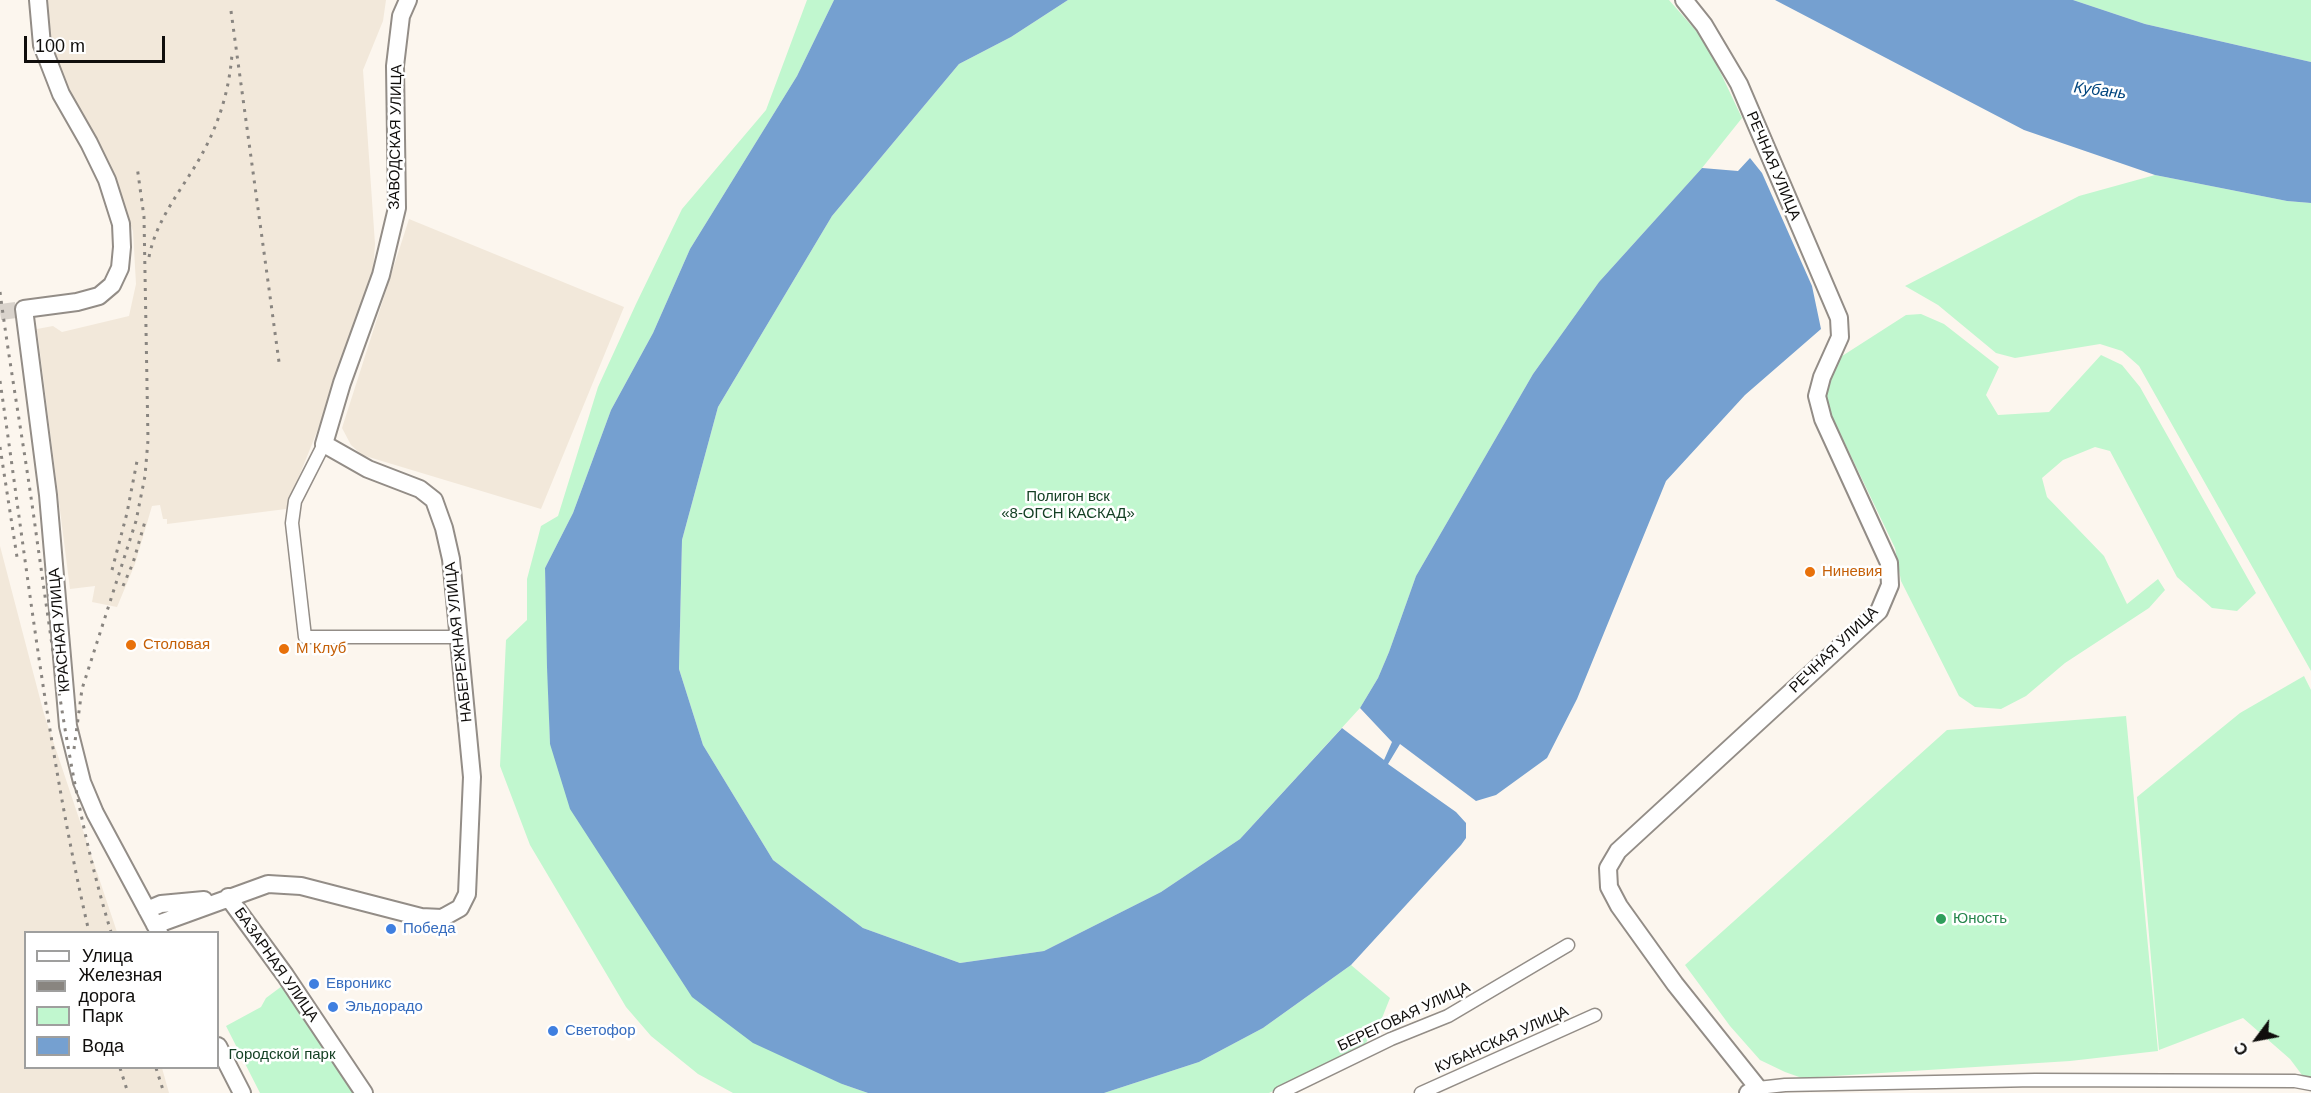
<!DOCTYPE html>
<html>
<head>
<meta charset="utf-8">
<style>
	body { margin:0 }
	#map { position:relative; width:2311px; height:1093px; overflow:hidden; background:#fcf6ee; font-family:Arial,sans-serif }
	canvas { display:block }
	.legend { position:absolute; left:24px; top:931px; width:195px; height:138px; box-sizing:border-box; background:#fff; border:2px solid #9f9f9e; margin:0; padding:8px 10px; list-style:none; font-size:18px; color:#100e0c }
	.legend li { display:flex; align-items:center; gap:12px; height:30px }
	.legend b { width:30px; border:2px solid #9f9f9e }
	.north { position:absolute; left:2227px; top:1009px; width:60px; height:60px; -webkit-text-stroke:4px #fff; paint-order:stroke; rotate:238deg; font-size:16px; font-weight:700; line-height:24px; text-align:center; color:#100e0c }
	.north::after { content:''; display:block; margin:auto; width:21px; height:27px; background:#100e0c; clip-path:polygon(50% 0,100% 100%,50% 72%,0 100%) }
	.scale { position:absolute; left:24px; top:36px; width:141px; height:27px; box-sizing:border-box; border:3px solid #100e0c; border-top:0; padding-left:8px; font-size:18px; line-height:21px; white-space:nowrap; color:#100e0c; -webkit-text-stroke:4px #fff; paint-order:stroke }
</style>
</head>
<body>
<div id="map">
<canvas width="2311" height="1093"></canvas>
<ul class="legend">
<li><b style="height:8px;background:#fff"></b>Улица</li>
<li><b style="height:8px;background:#898580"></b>Железная дорога</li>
<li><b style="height:16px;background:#c1f7cf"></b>Парк</li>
<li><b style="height:16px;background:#75a0d0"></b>Вода</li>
</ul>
<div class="north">С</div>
<div class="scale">100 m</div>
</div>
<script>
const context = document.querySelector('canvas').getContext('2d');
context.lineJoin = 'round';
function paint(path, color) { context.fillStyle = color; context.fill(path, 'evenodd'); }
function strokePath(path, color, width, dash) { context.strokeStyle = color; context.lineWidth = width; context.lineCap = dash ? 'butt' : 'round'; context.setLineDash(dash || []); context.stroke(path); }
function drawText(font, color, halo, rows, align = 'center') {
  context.font = font + ' Arial,sans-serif'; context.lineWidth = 5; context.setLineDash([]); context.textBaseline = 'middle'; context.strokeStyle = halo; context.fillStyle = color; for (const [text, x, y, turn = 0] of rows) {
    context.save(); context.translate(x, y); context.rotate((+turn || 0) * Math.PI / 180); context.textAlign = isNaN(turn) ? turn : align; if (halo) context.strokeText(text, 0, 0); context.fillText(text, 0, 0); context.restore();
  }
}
const built = new Path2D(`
	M46 0H386L383 21 363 70 375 244 373 273 324 414 286 509 167 524V519H163L160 505 152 506 135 564 117 607 92 602 95 586 70 589 37 329 53 326 62 332 129 316 136 284 133 231 107 161 69 95 53 55Z
	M409 219 624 307 541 509 362 455 351 445 342 428Z
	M0 546 44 714 117 932H26V1068H162L169 1093H0Z`);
const green = new Path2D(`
	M807 0H834L797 76 690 249 653 333 611 410 573 513 545 568 550 744 842 1084 868 1093H733L698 1074 651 1036 626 1007 530 845 500 766 506 640 527 620V579L541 526 558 516 598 387 636 304 682 209 766 110Z
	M1068 0H1669L1706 42 1742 118 1702 168 1599 282 1533 374 1416 576 1389 652 1378 678 1360 708 1240 839 1161 892 1044 951 960 963 863 928 773 860 703 745 679 669 682 540 718 407 832 216 959 64 1011 37Z
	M2073 0H2311V62L2145 24Z
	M2155 175 2287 201 2311 203V671L2139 366 2122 351 2100 344 2015 358 1996 353 1938 305 1905 286 2079 196Z
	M1921 314 1944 324 1999 367 1986 395 1998 415 2049 412 2101 355 2122 365 2140 387 2256 593 2237 611 2212 608 2177 577 2110 451 2095 447 2063 460 2042 478 2047 497 2104 556 2127 604 2158 579 2165 590 2149 608 2065 663 2026 696 2001 709 1975 707 1959 696 1901 581 1895 548 1828 408 1826 390 1839 358 1906 315Z
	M2304 676 2311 690V1078L2302 1075 2290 1059 2243 1018 2159 1050 2137 797 2240 713Z
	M2126 716 2158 1051 2070 1061 1802 1078 1785 1072 1760 1060 1730 1026 1685 965 1947 730Z
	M1351 965 1390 998 1380 1023 1362 1048 1269 1093H1104L1199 1062 1263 1028Z
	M282 986 353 1093H260L226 1026 261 1007 266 998Z`);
const water = new Path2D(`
	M834 0H1068L1011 37 959 64 832 216 718 407 682 540 679 669 703 745 773 860 863 928 960 963 1044 951 1161 892 1240 839 1342 728 1384 760 1392 742 1360 708 1378 678 1389 652 1416 576 1533 374 1599 282 1702 168 1738 171 1750 158 1762 173 1812 286 1821 329 1745 395 1666 481 1577 699 1547 758 1496 795 1476 801 1400 744 1388 764 1456 812 1466 823V838L1461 845 1351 965 1263 1028 1199 1062 1104 1093H868L842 1084 753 1043 692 997 570 809 550 744 547 667 545 568 573 513 611 410 653 333 690 249 797 76Z
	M1775 0H2073L2145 24 2311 62V203L2287 201 2155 175 2024 130Z`);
const secondaryTunnel = new Path2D(`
	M0 312 24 309`);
const street = new Path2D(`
	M324 444 295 501 292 523 305 637H458
	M1758 1088 1785 1085 2035 1080 2295 1081 2311 1084
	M1280 1093 1391 1039 1448 1016 1568 945
	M1421 1093 1595 1015`);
const secondary = new Path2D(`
	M38 0 42 45 61 94 89 143 107 180 121 224 122 247 120 268 112 285 99 296 77 302 24 309 48 495 68 726 82 782 95 813 159 932
	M1684 0 1704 25 1739 84 1839 318 1840 337 1822 377 1817 396 1823 419 1889 563 1890 585 1879 611 1618 851 1608 868 1609 887 1619 906 1675 984 1758 1088 1748 1093
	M228 897 285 975 364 1093
	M147 910 161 904 204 900
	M155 925 268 884 301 886 421 917 442 918 460 908 467 894 472 777 455 599 451 559 444 528 434 500 420 489 368 469 324 444 342 383 381 275 397 208 395 66 401 16 408 0
	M218 1046 242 1093`);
const rail = new Path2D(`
	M231 11 279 362
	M149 257C156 221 179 193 197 163 217 129 229 94 232 54
	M0 292C11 375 26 457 37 540 56 671 72 805 111 932
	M0 381C27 565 47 751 89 932
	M0 447 17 557
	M112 570 127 513 138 456
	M123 586 133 563 146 518
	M74 749 82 689 136 521 145 476 148 440 144 217 137 166
	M120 1068 128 1093
	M156 1068 164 1093`);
const markers = [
	[1810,572,6,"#e8710a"],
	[131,645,6,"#e8710a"],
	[284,649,6,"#e8710a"],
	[1941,919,6,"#2e9e5b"],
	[391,929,6,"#3f7fe0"],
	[314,984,6,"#3f7fe0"],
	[333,1007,6,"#3f7fe0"],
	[553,1031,6,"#3f7fe0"]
];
const streetNames = [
	["ЗАВОДСКАЯ УЛИЦА",396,137,-89],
	["РЕЧНАЯ УЛИЦА",1773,166,67],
	["КРАСНАЯ УЛИЦА",60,630,-95],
	["НАБЕРЕЖНАЯ УЛИЦА",459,642,-96],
	["РЕЧНАЯ УЛИЦА",1834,650,-44],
	["БАЗАРНАЯ УЛИЦА",276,965,55],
	["БЕРЕГОВАЯ УЛИЦА",1404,1017,-25],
	["КУБАНСКАЯ УЛИЦА",1502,1040,-24]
];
const parkNames = [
	["Полигон вск",1068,497],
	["«8-ОГСН КАСКАД»",1068,514],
	["Городской парк",282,1055]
];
const foodNames = [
	["Ниневия",1822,572],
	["Столовая",143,645],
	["М Клуб",296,649]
];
const leisureNames = [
	["Юность",1953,919]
];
const shopNames = [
	["Победа",403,929],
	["Евроникс",326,984],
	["Эльдорадо",345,1007],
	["Светофор",565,1031]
];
const waterNames = [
	["Кубань",2100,91,7]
];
paint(built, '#f2e8da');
paint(green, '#c1f7cf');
paint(water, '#75a0d0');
strokePath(secondaryTunnel, '#d9d3cc', 16, [16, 8]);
strokePath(street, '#938d87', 15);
strokePath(secondary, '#938d87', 20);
strokePath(street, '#fff', 12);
strokePath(secondary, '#fff', 16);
strokePath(rail, '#898580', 3, [3, 6]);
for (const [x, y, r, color] of markers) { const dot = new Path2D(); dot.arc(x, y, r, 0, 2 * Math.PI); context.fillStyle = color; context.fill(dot); strokePath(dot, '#fff', 2); }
drawText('15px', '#100e0c', '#fff', streetNames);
drawText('15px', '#154125', '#fff', parkNames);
drawText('15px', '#c56008', '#fff', foodNames, 'left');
drawText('15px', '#27864d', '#fff', leisureNames, 'left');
drawText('15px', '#366cbe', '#fff', shopNames, 'left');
drawText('italic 16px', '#00457e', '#fff', waterNames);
</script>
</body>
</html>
